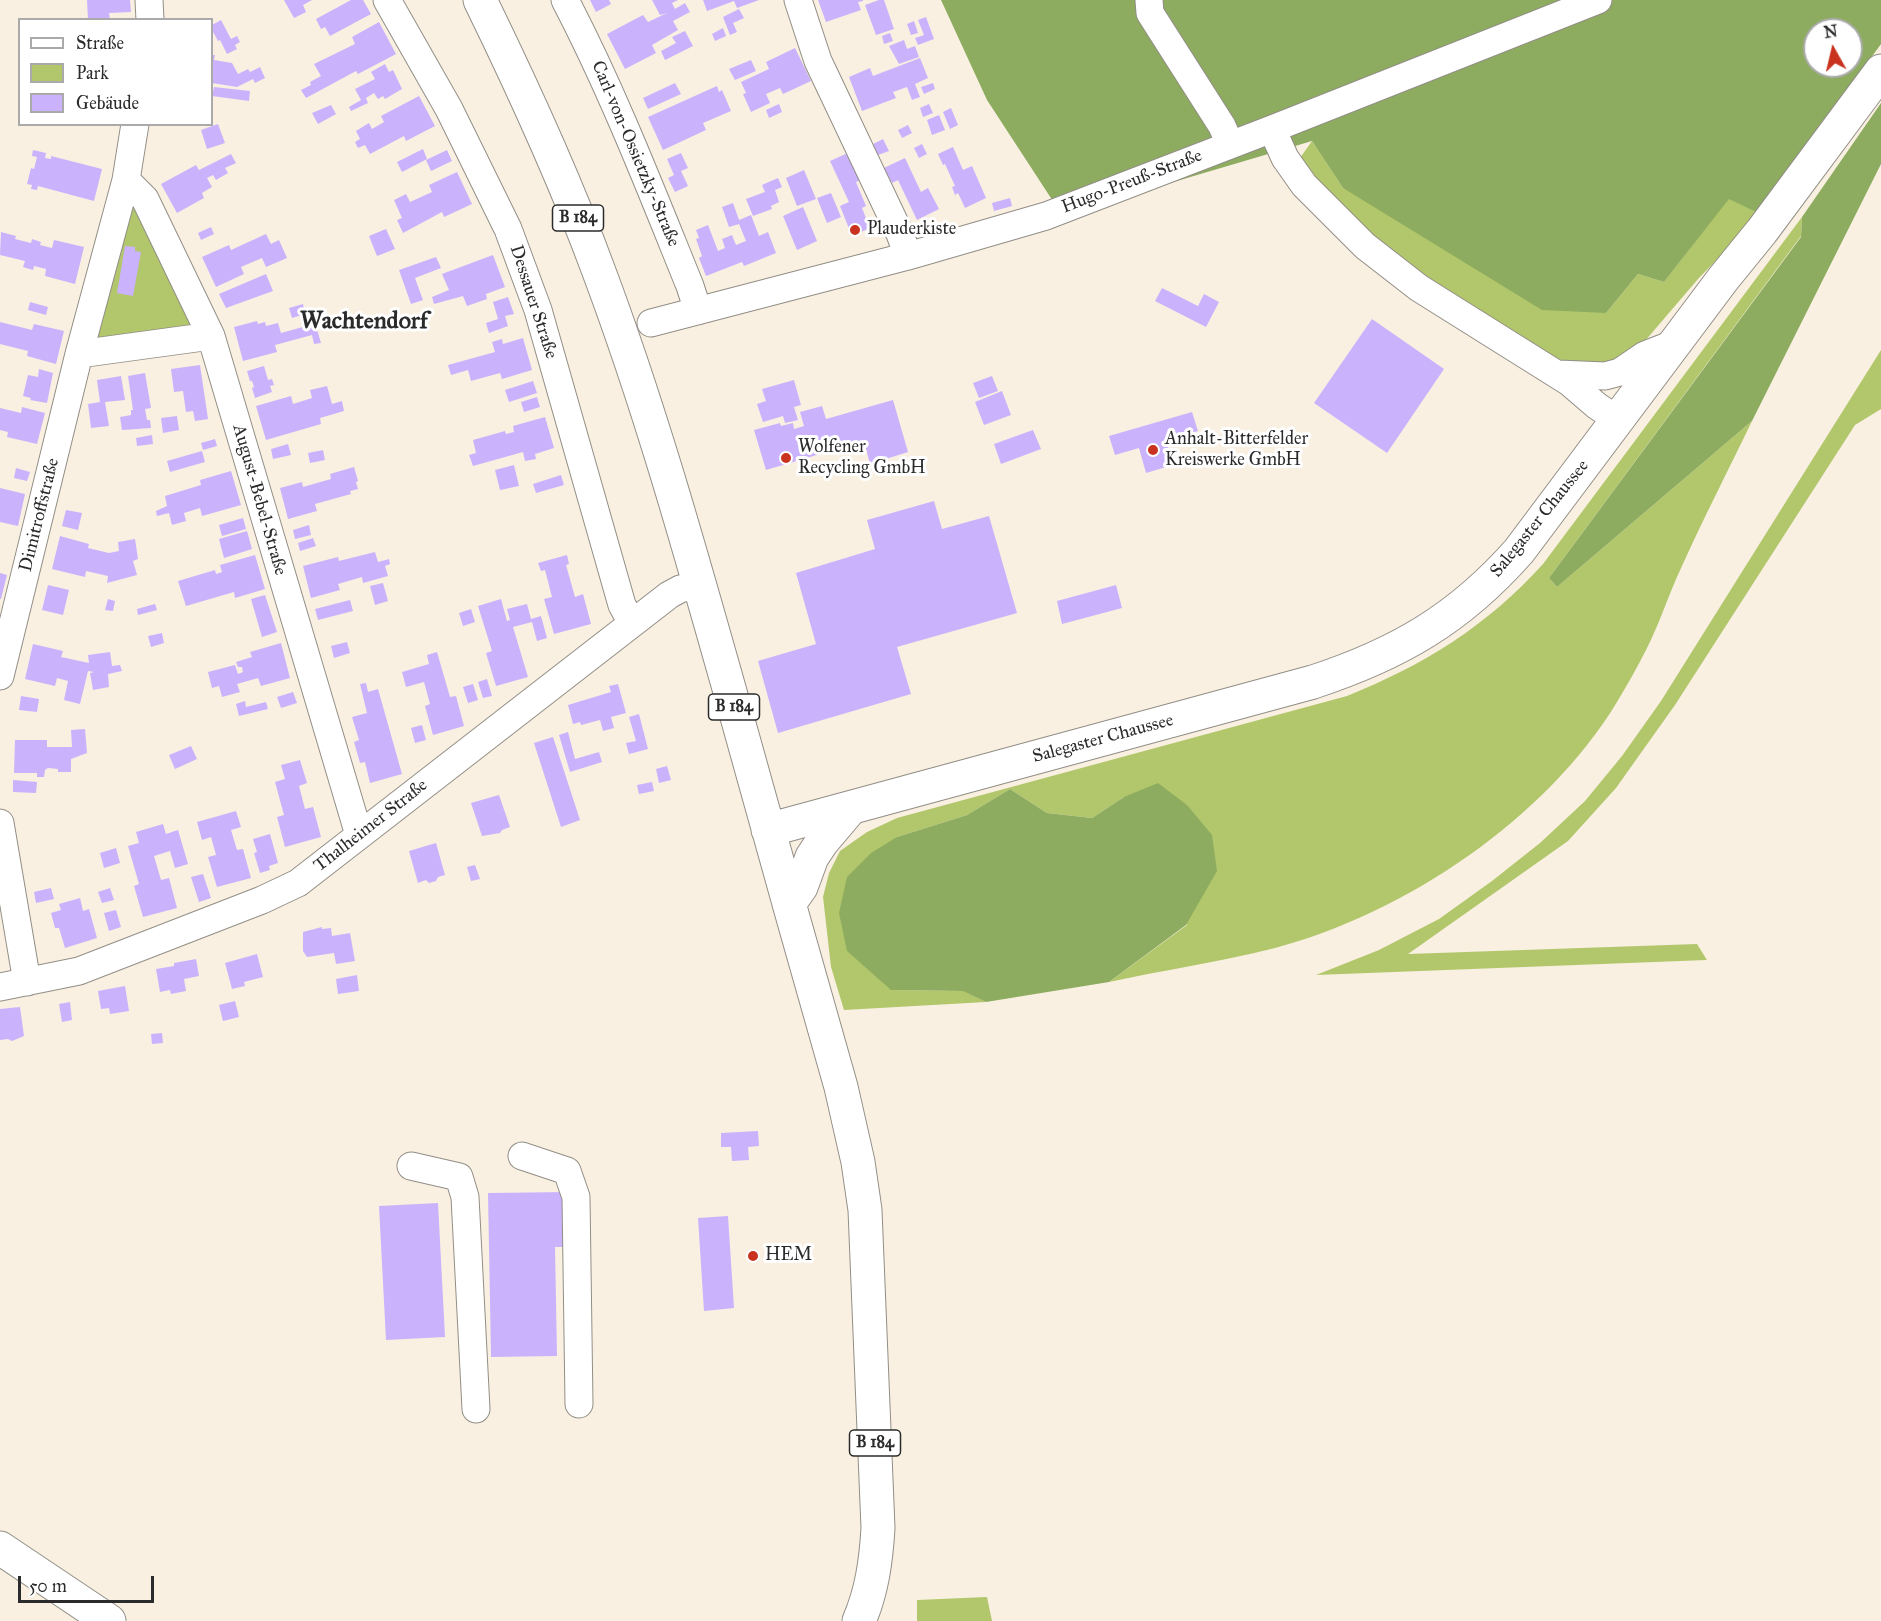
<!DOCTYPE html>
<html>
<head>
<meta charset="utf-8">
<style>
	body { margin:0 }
	#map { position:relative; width:1881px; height:1621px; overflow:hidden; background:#f9f0e2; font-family:"IM FELL Great Primer",serif }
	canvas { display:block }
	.legend { position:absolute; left:18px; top:18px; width:195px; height:108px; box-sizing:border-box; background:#fff; border:2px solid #aaa; margin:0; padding:8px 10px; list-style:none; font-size:18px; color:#2b2b2b }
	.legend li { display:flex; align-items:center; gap:12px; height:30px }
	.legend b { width:30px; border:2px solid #aaa }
	.north { position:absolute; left:1803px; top:18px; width:60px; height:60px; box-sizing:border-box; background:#fff; border:2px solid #aaa; border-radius:50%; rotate:352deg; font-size:16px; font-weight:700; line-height:24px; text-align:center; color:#2b2b2b }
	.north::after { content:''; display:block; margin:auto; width:21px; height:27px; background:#c8321e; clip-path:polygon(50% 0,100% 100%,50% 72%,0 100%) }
	.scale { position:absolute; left:18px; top:1576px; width:136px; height:27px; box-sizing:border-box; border:3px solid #2b2b2b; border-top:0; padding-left:8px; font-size:18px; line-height:21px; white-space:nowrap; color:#2b2b2b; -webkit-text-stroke:4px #fff; paint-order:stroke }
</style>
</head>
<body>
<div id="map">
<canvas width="1881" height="1621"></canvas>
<ul class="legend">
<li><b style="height:8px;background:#fff"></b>Straße</li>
<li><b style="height:16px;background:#b2c76b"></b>Park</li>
<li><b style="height:16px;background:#cbb2fc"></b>Gebäude</li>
</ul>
<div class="north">N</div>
<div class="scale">50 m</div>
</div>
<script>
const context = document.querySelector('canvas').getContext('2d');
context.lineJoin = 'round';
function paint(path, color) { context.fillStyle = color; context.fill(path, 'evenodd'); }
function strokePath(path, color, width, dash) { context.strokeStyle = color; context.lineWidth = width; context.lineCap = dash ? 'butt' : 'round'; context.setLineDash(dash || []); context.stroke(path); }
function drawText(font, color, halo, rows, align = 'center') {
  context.font = font + ' "IM FELL Great Primer",serif'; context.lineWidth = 6; context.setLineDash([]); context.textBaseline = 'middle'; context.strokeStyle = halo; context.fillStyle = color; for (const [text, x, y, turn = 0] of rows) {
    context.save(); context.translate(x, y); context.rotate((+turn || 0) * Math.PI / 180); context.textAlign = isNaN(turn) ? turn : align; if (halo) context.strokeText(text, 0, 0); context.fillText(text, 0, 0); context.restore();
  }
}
const green = new Path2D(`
	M1312 141 1343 188 1606 313 1638 274 1664 282 1729 198 1758 213 1732 244 1698 279 1639 348 1622 361 1585 366 1561 360 1525 342 1431 282 1378 243 1330 194 1300 158Z
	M132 208 144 211 193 323 183 333 107 344 95 338Z
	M1802 217 1801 236 1549 578 1557 587 1752 421C1729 469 1704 517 1682 566 1669 593 1660 623 1646 650 1637 668 1627 685 1617 702 1546 819 1406 913 1275 948 1220 962 1164 970 1109 982L1187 925 1124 797 1092 818 1047 813 1010 789 967 815 897 837 891 990 964 991 986 1002 844 1010 831 967 823 897 829 873 840 851 867 832 897 818 1347 696C1424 665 1487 626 1543 564Z
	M1881 350V409L1855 425 1675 705 1616 788 1568 841 1408 954 1697 944 1707 960 1316 975 1379 950 1439 919 1492 881 1540 843 1585 801 1622 756 1661 701Z
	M987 1597 992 1621H917V1600Z`);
const forest = new Path2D(`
	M941 0H1881V44L1758 213 1729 199 1664 282 1638 274 1606 313 1542 310 1343 188 1312 141 1062 215 987 100ZM1815 30H1851V66H1815Z
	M1881 103V164L1752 421 1557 587 1549 578 1801 237 1802 217Z
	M1158 783 1187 805 1212 835 1217 871 1186 925 1109 982 986 1002 963 991 891 990 847 951 839 913 847 877 871 853 897 837 967 815 1010 789 1047 813 1092 818 1124 797Z`);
const building = new Path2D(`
	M87 0H130L131 12 109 13 110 20H88Z
	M284 0H312L303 5 306 12 294 18Z
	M351 0H363L371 14 330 36 325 27 321 29 316 19Z
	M590 0H609L611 4 596 12Z
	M652 0H678L672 3 675 9 685 3 690 12 673 21 678 30 652 45 656 53 625 69 607 34 643 15 648 22 667 13 660 15Z
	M703 0H759L737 8 734 1 707 11Z
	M818 0H863V1L858 2 861 10 826 22Z
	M879 0H884L894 29 876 35 865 5Z
	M739 9 744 18 733 23 737 32 730 35 723 17Z
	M926 17 934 39 918 45 915 38 924 35 918 20Z
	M221 20 231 39 237 36 240 42 235 45 237 49 227 54 220 40 218 41 212 30V25Z
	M914 21 918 33 911 35 907 24Z
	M379 22 396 54 358 74 356 71 306 98 301 90 311 85 310 82 321 76 314 64 355 44 352 37Z
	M723 28 726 36 715 41 712 34Z
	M685 31 693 46 665 60 661 51 676 43 672 37Z
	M890 33 893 41 884 44 882 36Z
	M904 40 907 49 915 46 919 57 899 64 889 46Z
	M795 48 811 81 783 94 780 88 766 94 770 103 751 112 743 94 746 93 741 82 769 69 766 62Z
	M212 55H215L214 60 232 63 238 74 248 69 250 72 260 67 265 78 255 83 253 79 237 87 212 83Z
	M920 58 928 78 915 84 920 97 912 100 907 87 893 92 896 98 862 111 849 77 870 68 873 76Z
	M751 60 756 71 735 80 729 69Z
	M385 64 389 72 393 70 402 89 385 99 383 96 378 99 374 93 366 98 368 103 351 111 349 107 361 100 355 89 375 79 371 72Z
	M675 83 681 94 648 109 643 98Z
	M933 83 935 89 924 94 921 87Z
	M717 86 719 92 722 90 731 111 703 123 706 130 663 150 648 117Z
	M214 87 250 91 249 101 212 96Z
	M419 96 435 126 406 141 404 136 370 154 365 145 358 148 355 142 360 139 356 131 369 123 372 129 384 122 381 116Z
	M779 104 782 112 769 118 766 110Z
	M929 104 933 113 923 117 920 108Z
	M331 105 336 114 318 124 312 113Z
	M951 108 958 125 950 129 943 112Z
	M939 115 945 130 932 135 927 120Z
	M218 124 225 143 207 149 201 130Z
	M908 125 912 133 902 138 898 130Z
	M883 139 889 151 878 155 873 144Z
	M922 144 927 154 919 158 914 148Z
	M953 147 963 170 972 166 986 198 965 208 958 193 955 195 952 187 955 186 945 164 943 165 938 154Z
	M423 149 427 159 402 172 397 162Z
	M33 150 46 153 45 158 51 159V156L102 169 94 201 38 186 37 190 31 189 32 185 27 184 31 168 34 169 37 157 32 156Z
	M447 150 452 161 431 171 426 160Z
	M850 152 861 180 856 182 866 206 862 208 870 228 852 236 840 206 849 202 830 161Z
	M681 153 688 168 681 171 688 186 675 192 668 178 674 175 667 159Z
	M231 154 236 163 225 168 228 173 216 180 213 175 207 178 212 187 202 193 204 198 177 213 161 184 196 165 199 170Z
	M905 158 921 192 928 188 939 209 917 220 898 180 892 183 884 168Z
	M804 170 816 199 797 206 786 178Z
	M457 172 472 204 444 217 442 212 403 233 397 220 402 218 394 200 406 194 410 202 432 192 429 185Z
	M778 178 782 187 775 190 779 202 771 206 772 209 753 216 746 199 765 192 762 185Z
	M831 193 841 217 827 223 817 198Z
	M1010 198 1012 206 994 211 992 203Z
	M733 203 739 220 751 215 759 236 768 232 776 253 744 266 742 262 706 276 699 258 702 256 696 239 699 238 696 230 708 225 718 251 725 248 722 239 732 235 736 245 746 241 739 224 729 227 722 207Z
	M803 207 817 241 797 250 783 216Z
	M211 227 214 234 201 240 198 233Z
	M386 229 395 249 377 256 369 236Z
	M1 232 16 236 15 239 31 243 32 239 41 242 40 245 52 248 54 240 84 247 75 284 45 276 46 269 34 266 33 270 23 267 25 261 0 255Z
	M266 234 271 244 279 240 287 258 266 267 262 258 241 267 244 274 216 287 202 257 229 245 231 250Z
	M125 246 135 247V251L141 252 133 296 117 293Z
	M493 255 505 287 486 294 487 299 467 306 463 296 434 304 432 297 449 290 442 274Z
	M436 257 441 268 415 278 423 300 411 304 399 270Z
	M266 274 273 291 226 308 219 294Z
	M1162 288 1198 306 1204 294 1219 302 1206 327 1155 301Z
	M508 297 514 314 505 316 508 326 489 333 486 323 498 319 493 302Z
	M30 302 48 307 46 315 28 310Z
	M303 304 305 314 292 318 289 308Z
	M1372 319 1444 369 1387 453 1314 403Z
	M257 321 258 324 265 322 266 326 278 323 281 333 310 325V328L316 326 321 343 314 344 312 335 275 345 277 352 243 361 234 327Z
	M0 322 32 330 34 324 64 331 56 364 27 356 28 351 0 344Z
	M523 338 532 370 502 379 500 373 471 381 468 370 451 375 448 365 495 352 492 342 502 339 503 344Z
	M200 365 208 419 195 421 193 411 186 412 183 391 174 392 171 369Z
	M264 366 268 380 272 379 274 385 270 386 272 392 255 398 252 388 254 387 252 381H250L247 371Z
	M39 369 53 373 47 403 30 400 31 398 23 396 28 375 38 377Z
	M145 373 151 408 145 409 147 420H150L151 428 122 430 120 417 131 415V410H133L128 376Z
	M121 376 125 400 105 402 109 426 91 428 88 404 100 402 97 380Z
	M992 376 998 391 979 398 973 383Z
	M794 380 801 405 794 407 798 420 785 423 783 416 763 422 757 404 766 401 762 389Z
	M533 381 537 393 509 402 505 390Z
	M327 386 332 404 342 401 344 411 320 418 321 424 266 440 256 406 291 396 293 404 312 398 310 390Z
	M1002 391 1011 415 984 425 975 402Z
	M537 397 540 407 524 412 521 402Z
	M893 400 908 452 870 464 864 441 766 470 754 430 780 423 781 426 793 423 794 429 804 426 800 412 822 406 826 419Z
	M22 407 45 413 37 444 7 437 8 432 0 430V408L21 413Z
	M1192 412 1198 431 1166 440 1173 465 1146 473 1139 448 1115 455 1109 436Z
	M177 416 179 430 163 433 161 418Z
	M545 417 554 448 535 454 536 459 525 461 523 452 473 466 469 455 476 453 473 440 505 431 506 434 514 432 513 426Z
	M1033 430 1041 449 1001 464 994 444Z
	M152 435 153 444 137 446 136 438Z
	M215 439 217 446 203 450 201 443Z
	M288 444 291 455 273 459 271 449Z
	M323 450 325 460 310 463 308 453Z
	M202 451 205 462 170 472 167 461Z
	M514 465 519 486 500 490 495 470Z
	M354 467 358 481 356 482 358 489 350 491 351 494 315 504 317 511 288 519 280 488 302 482 303 487 331 479 330 474Z
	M16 468 30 472 27 481 14 478Z
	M231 471 241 505 202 516 200 508 184 513 186 521 172 525 169 513 157 516 156 511 167 506 165 496 201 485 200 480Z
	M561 475 564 485 536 493 533 484Z
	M0 488 25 494 18 526 0 522Z
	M934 501 942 529 989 516 1017 613 897 647 911 694 778 733 758 661 816 644 796 573 875 549 867 520Z
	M66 510 82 513 78 530 62 526Z
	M243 518 246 529 222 536 219 525Z
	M309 525 311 535 295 539 293 530Z
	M247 531 252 549 224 558 219 539Z
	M60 536 89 544 88 548 109 553 119 551 118 542 135 539 138 559 133 561 137 575 107 583 108 576 86 571 85 577 52 569Z
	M313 538 316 546 300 551 298 543Z
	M375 552 378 562 389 559 390 564 385 566 388 576 363 583 362 577 338 584 340 590 311 598 303 566 338 557 339 561Z
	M255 555 265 589 235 598 234 592 186 606 178 581 215 570 216 574 222 572 220 565Z
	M567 555 569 564 566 565 575 597 583 594 591 624 554 634 544 599 552 597 545 570 541 571 538 563Z
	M0 573 7 575 1 599H0Z
	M383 583 388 601 375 605 370 586Z
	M48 585 69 590 63 615 42 610Z
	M1116 585 1122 608 1062 624 1057 601Z
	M265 595 277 632 262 637 251 599Z
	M108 599 115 601 113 611 105 610Z
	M501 599 507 621 510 620 507 609 527 604 531 619 541 616 547 638 537 641 532 622 513 627 528 677 496 686 486 653 492 651 478 606Z
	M350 600 353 611 318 620 315 609Z
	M155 604 157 610 138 615 137 609Z
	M471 609 475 622 463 626 459 613Z
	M162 633 164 643 151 647 148 636Z
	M347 642 350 653 334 658 331 646Z
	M281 643 290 678 261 686 258 678 237 684 240 692 222 697 219 686 212 688 208 672 235 665 238 674 243 672 242 667H238L236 662 252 657 250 652Z
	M33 644 63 651 61 657 89 663 88 655 110 652 112 666 120 665 122 671 108 674 109 687 93 690 90 673 94 672 88 671 80 704 64 700 68 681 57 678 55 686 25 679Z
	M437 652 450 697 456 696 464 726 433 735 425 706 430 704 424 682 406 687 402 672 429 664 427 655Z
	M487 679 492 696 483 698 478 682Z
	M366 683 368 692 378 689 402 774 370 783 365 762 360 763 354 742 359 740 352 717 367 713 360 684Z
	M473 684 478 700 468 703 463 687Z
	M618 684 626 713 611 717 614 728 603 731 600 720 581 725 580 722 573 724 568 705 611 692 609 686Z
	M293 692 297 703 281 708 277 697Z
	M21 696 39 699 37 712 19 710Z
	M245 701 246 707 266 702 268 709 239 716 236 704Z
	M639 714 648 749 629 754 626 743 636 741 629 717Z
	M422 725 426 740 415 743 411 728Z
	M85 729 87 753 71 759V772H58V769L48 768 45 770 44 777H37V773H14L15 740H47V747H72L71 730Z
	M568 732 575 759 599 752 602 762 570 772 559 735Z
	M553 737 580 820 561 827 534 743Z
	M191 746 197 759 175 769 169 755Z
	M300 760 307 783 299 786 305 809 313 807 321 837 285 847 277 817 284 815 275 782 285 779 281 765Z
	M667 766 671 780 659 783 656 769Z
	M13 780 37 782 36 793 13 792Z
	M652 782 654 791 639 794 637 785Z
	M499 795 510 827 502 830 500 833 482 836 471 803Z
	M236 811 241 827 231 830 237 850 243 849 251 878 217 887 208 857 216 855 211 837 202 840 197 822Z
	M163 824 166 834 178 830 188 864 175 868 170 851 154 856 161 880 169 878 177 908 143 917 134 886 139 884 128 846 139 843 136 832Z
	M270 834 278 863 269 866 270 870 260 873 254 853 257 852 253 839Z
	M436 843 445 875 438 877 436 881 429 883 426 880 418 883 409 851Z
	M116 848 120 863 104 868 100 853Z
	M475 865 480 879 471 881 467 867Z
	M203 874 211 898 199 902 191 877Z
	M51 888 54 899 36 903 34 892Z
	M110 888 114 900 102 903 98 892Z
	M80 898 83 911 89 909 97 938 65 948 59 928H55L51 913 61 910 59 904Z
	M116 910 121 927 109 931 104 913Z
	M322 927V929L331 928 332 936 350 933 355 961 336 964 334 953 307 957 303 951V932Z
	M257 954 263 977 244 982 245 986 232 989 225 963Z
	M196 959 199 976 184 979 186 991 171 994 170 990 160 992 156 969 174 966V963Z
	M357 975 359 991 338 994 336 979Z
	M125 986 129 1011 110 1014 109 1008 101 1009 98 991Z
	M235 1001 239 1017 223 1021 219 1005Z
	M70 1002 72 1020 62 1022 59 1004Z
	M20 1007 24 1036 12 1041 8 1039 0 1040V1009Z
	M162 1033 163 1043 152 1044 151 1034Z
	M758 1131 759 1146 748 1147 749 1160 732 1161 731 1147H721V1133Z
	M569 1192 570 1247H555L557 1356 491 1357 488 1193Z
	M438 1203 445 1337 386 1340 379 1206Z
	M728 1216 734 1308 704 1311 698 1218Z`);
const minor = new Path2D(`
	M149 0 150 20
	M387 0 449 109 508 229 538 310 622 605 632 623
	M565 0C613 92 651 190 690 286L698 311
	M798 0 818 61 900 234 908 256
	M1149 0 1150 13 1222 126 1230 144
	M1272 129 1285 158 1304 185 1365 246 1419 288 1569 382 1597 406 1618 420
	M126 180 145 199 211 336 359 835
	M651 323 908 256 1046 216 1272 129 1598 0
	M79 354 211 336
	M1558 374 1605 376 1620 372 1645 355 1673 344
	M0 676 79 354 126 180 135 124
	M0 823 27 982
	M0 987 79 971 262 900 298 883 669 595 680 589 700 584
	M522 1156 567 1171 576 1197 579 1404
	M411 1166 459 1177 465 1197 476 1409`);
const major = new Path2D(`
	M480 0C523 88 564 177 598 269 651 410 691 554 732 699 768 828 804 958 841 1087L858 1162 865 1210 878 1528C876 1561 872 1591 859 1621
	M768 830 1313 682C1398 654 1459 619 1519 551L1723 279 1762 231 1881 71
	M789 904 801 887 812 857 822 842 850 809
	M0 1548 109 1621`);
const markers = [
	[855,230,6,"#c8321e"],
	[1153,450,6,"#c8321e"],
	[786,458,6,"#c8321e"],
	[753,1256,6,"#c8321e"]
];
const shields = [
	[578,218,51],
	[734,707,51],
	[875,1443,51]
];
const shieldNames = [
	["B 184",578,218],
	["B 184",734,707],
	["B 184",875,1443]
];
const streetNames = [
	["Carl-von-Ossietzky-Straße",635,154,67],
	["Hugo-Preuß-Straße",1132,182,-21],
	["Dessauer Straße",533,302,72],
	["August-Bebel-Straße",259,500,74],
	["Dimitroffstraße",40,515,-76],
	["Salegaster Chaussee",1540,519,-51],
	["Salegaster Chaussee",1103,739,-15],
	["Thalheimer Straße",371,826,-38]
];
const poiNames = [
	["Plauderkiste",867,230],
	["Anhalt-Bitterfelder",1165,440],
	["Kreiswerke GmbH",1165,461],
	["Wolfener",798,448],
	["Recycling GmbH",798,469],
	["HEM",765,1256]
];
const districtNames = [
	["Wachtendorf",364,322]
];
paint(green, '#b2c76b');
paint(forest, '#8dac5f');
paint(building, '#cbb2fc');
strokePath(minor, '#928e86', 29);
strokePath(major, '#928e86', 35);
strokePath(minor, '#fff', 27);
strokePath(major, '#fff', 33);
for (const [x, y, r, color] of markers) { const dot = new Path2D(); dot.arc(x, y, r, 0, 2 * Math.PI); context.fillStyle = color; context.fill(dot); strokePath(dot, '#fff', 2); }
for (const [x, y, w] of shields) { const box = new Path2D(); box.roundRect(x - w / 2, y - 13, w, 26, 4.5); context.fillStyle = '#fff'; context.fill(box); strokePath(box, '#2b2b2b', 1.5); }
drawText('bold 16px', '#2b2b2b', null, shieldNames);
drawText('18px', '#2b2b2b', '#fff', streetNames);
drawText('18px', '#2b2b2b', '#fff', poiNames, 'left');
drawText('bold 24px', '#2b2b2b', '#fff', districtNames);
</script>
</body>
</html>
